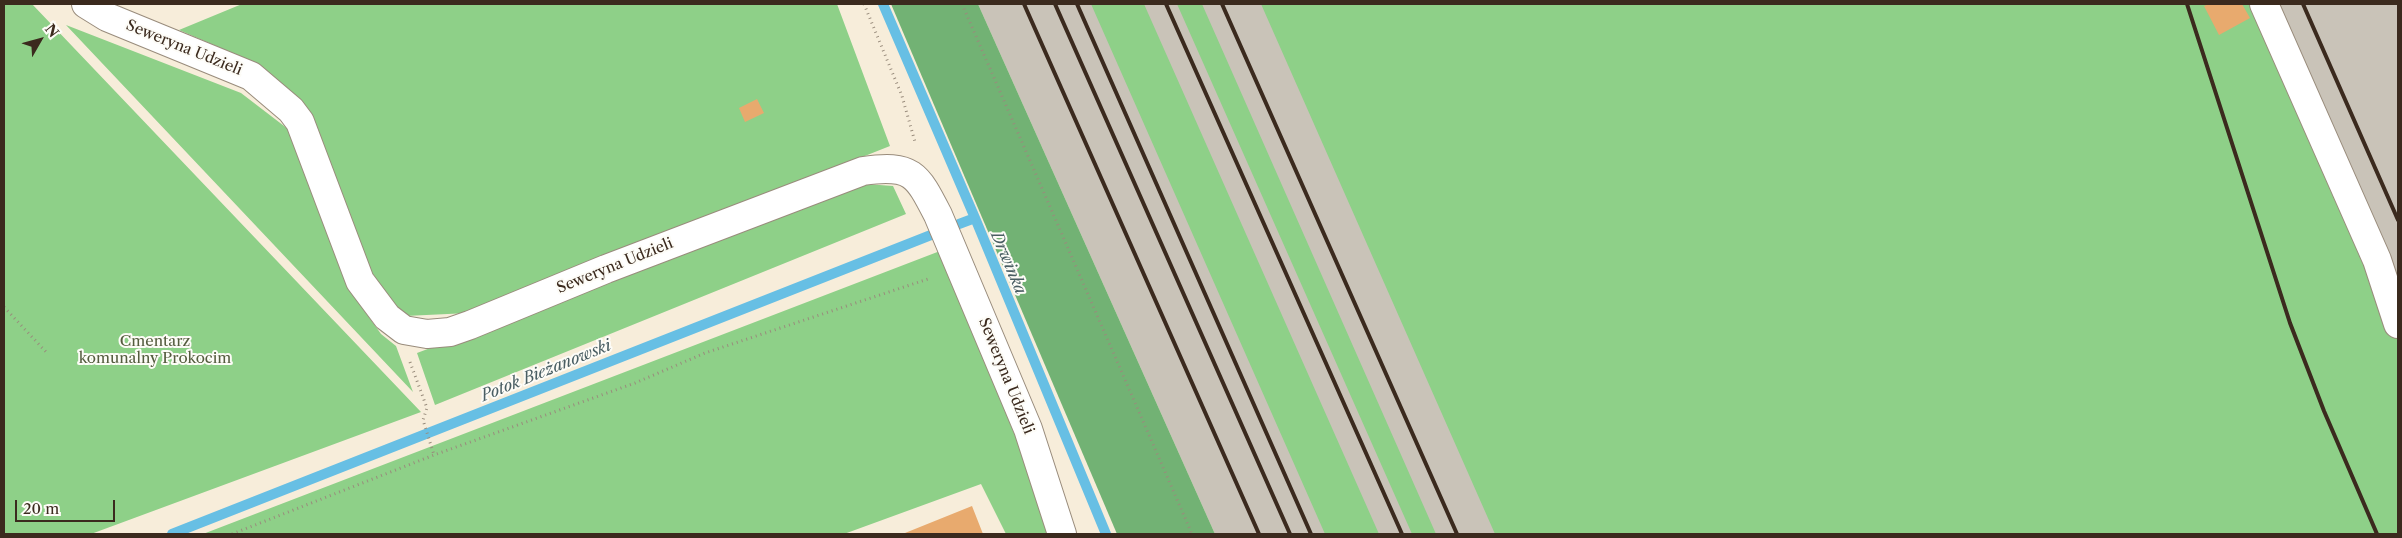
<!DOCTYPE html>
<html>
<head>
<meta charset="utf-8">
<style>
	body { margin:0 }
	#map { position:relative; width:2402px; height:538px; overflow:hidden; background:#f7edda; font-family:"Libre Caslon Text",serif }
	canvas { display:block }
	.frame { position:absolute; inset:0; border:5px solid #3b2a1e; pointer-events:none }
	.north { position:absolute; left:15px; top:15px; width:50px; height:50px; -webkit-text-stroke:4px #fdfcf7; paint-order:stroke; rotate:52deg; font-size:14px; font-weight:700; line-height:20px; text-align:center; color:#3b2a1e }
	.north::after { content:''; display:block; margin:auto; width:18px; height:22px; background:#3b2a1e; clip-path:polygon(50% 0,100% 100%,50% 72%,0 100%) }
	.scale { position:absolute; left:15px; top:500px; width:100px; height:22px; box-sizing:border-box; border:2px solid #3b2a1e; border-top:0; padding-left:6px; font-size:15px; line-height:18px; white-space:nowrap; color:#3b2a1e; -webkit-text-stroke:4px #fdfcf7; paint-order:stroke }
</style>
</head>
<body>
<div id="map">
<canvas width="2402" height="538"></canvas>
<div class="frame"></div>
<div class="north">N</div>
<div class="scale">20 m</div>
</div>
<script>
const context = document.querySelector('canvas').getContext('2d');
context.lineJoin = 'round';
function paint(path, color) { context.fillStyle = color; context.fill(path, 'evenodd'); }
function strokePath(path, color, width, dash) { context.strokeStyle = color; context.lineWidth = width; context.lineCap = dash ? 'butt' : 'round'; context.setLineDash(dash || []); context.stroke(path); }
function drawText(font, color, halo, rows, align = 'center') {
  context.font = font + ' "Libre Caslon Text",serif'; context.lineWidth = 4; context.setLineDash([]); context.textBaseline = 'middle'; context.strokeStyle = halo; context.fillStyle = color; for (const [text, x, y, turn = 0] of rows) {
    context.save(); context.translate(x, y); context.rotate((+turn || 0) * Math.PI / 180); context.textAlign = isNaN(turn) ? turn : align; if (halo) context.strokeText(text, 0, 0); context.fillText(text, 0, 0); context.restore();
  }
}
const industrial = new Path2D(`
	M978 4H2398V534H1215Z`);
const green = new Path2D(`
	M4 4H32L421 412 91 534H4Z
	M242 4H837L890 146 469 313 405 316 385 297 364 257 307 108 260 65 179 30Z
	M1091 4H1144L1379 534H1325Z
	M1177 4H1202L1436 534H1412Z
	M1261 4H2270L2398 288V534H1495Z
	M66 25 241 93 288 129 349 289 381 334 396 346 413 392Z
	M866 184 893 186 906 214 435 405 417 353Z
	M940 251 1055 534H1006L981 484 844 534H203Z`);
const forest = new Path2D(`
	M891 4H978L1215 534H1117Z`);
const stream = new Path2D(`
	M883 4 975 218 1106 534
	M959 224 975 218
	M172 534 931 235`);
const building = new Path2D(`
	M2209 4H2242L2250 18 2219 35 2204 6Z
	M757 99 764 113 745 122 739 108Z
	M972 506 983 534H906L905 533Z`);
const path = new Path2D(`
	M864 4 902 96 915 142
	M962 4 1192 534
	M4 307 48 354
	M410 362 427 408 423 420 434 455
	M232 534 434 455 635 383 705 353 931 278`);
const minor = new Path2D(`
	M86 4 107 17 251 76 291 110 300 122 360 281 387 317 404 330 427 334 450 332 470 325 606 269 863 171C912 164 917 174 938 215L1028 429 1062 534
	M2264 4 2377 260 2398 324`);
const rail = new Path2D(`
	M1024 4 1259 534
	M1055 4 1290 534
	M1077 4 1311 534
	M1166 4 1402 534
	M1222 4 1457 534
	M2187 4 2290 323 2324 411 2377 534
	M2303 4 2398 220`);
const streetNames = [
	["Seweryna Udzieli",184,48,22],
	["Seweryna Udzieli",615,266,-22],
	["Seweryna Udzieli",1006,376,68]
];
const parkNames = [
	["Cmentarz",155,342],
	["komunalny Prokocim",155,359]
];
const waterNames = [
	["Drwinka",1008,263,67],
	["Potok Bieżanowski",546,371,-22]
];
paint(industrial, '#c9c3b8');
paint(green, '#8ed088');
paint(forest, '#72b274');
strokePath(stream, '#67bfe4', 10);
paint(building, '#e8aa6e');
strokePath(minor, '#998c7c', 30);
strokePath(path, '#998c7c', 3, [1, 4]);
strokePath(minor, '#fff', 28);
strokePath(rail, '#3b2a1e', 4);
drawText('15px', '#3b2a1e', '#fdfcf7', streetNames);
drawText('15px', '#545c3e', '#fdfcf7', parkNames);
drawText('italic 16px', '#4a5e63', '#fdfcf7', waterNames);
</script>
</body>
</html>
